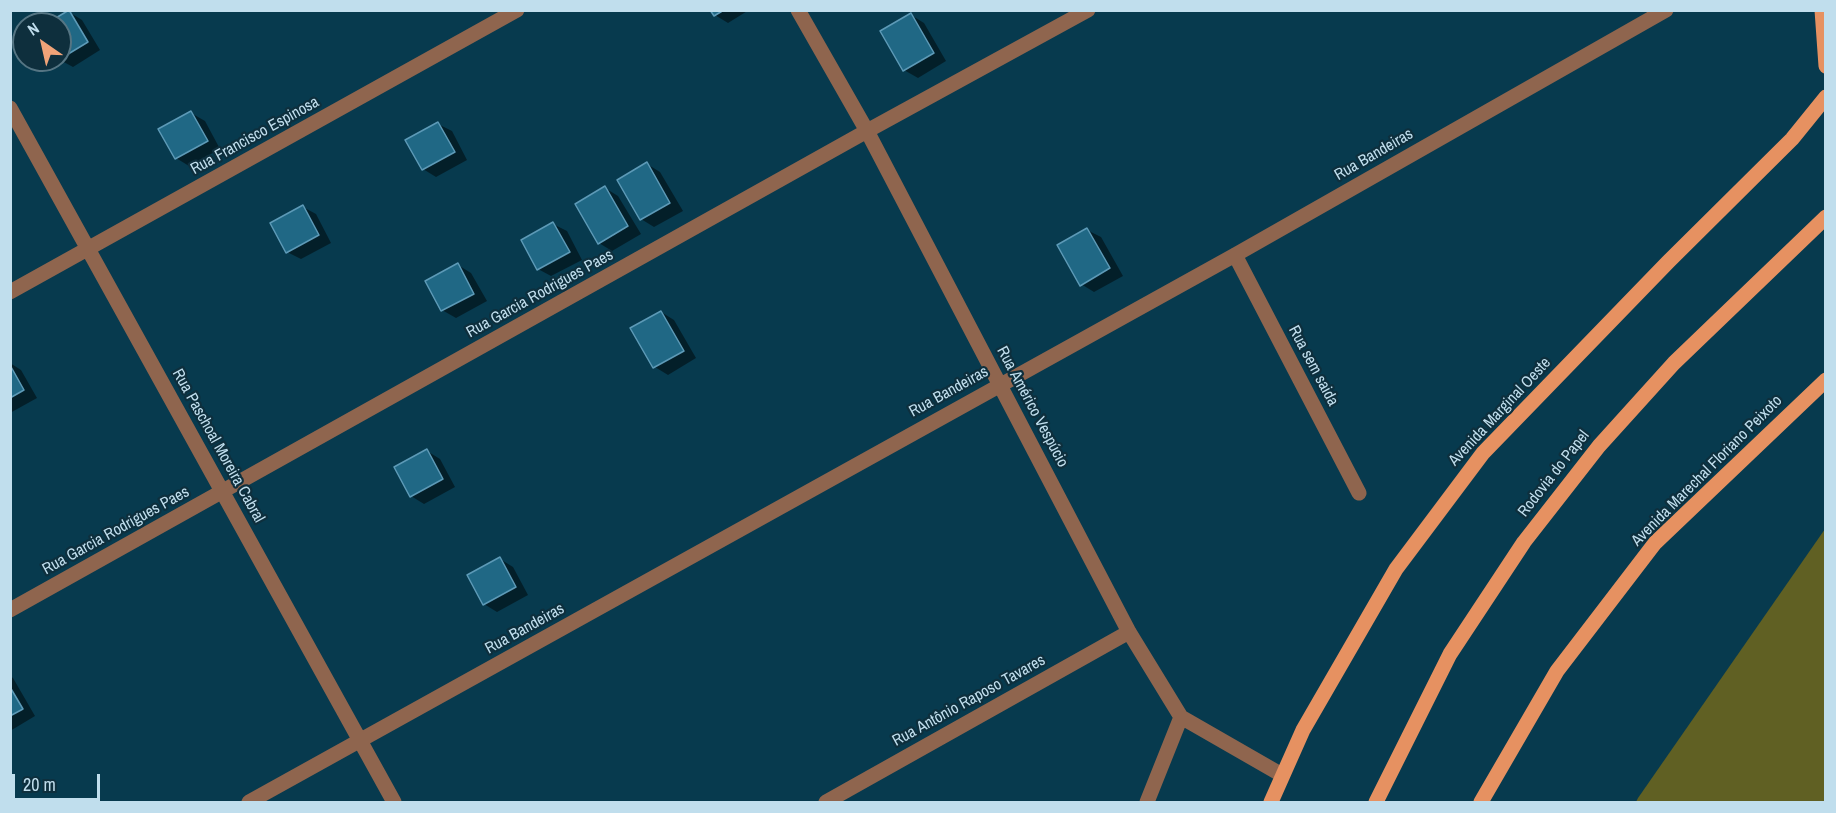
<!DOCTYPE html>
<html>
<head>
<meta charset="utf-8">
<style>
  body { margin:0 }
  #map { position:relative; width:1836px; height:813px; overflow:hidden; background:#073a4e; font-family:"Archivo Narrow",sans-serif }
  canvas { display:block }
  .frame { position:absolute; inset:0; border:12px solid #c0deed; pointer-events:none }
  .north { position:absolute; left:12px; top:12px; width:60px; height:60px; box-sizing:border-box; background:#0e2f3d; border:2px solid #557583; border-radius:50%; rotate:326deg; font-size:16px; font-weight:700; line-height:24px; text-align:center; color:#c0deed }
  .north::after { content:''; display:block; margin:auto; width:21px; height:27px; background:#f0a378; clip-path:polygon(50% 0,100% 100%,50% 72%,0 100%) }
  .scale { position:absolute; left:12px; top:774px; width:88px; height:27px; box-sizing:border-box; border:3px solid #c0deed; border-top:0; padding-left:8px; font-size:18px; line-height:21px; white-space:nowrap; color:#c0deed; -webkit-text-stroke:4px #0e2f3d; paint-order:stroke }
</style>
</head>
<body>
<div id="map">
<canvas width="1836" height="813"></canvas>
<div class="frame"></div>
<div class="north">N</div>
<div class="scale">20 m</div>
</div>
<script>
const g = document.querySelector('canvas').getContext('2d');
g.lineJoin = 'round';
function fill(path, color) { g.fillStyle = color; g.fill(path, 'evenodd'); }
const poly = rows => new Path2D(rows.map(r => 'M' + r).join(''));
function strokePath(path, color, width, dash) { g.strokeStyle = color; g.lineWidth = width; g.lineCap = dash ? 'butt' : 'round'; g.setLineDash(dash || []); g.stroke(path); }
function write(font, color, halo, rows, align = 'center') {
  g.font = font + ' "Archivo Narrow",sans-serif'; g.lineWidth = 4.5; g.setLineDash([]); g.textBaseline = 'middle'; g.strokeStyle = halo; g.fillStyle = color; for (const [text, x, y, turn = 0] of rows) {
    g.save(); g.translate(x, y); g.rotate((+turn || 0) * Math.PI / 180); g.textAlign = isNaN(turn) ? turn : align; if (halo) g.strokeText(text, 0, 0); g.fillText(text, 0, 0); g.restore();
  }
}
const forest = poly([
  [1825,529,1825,802,1636,802,1638,798]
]);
const shadow = poly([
  [712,10,749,10,728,23,715,15],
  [69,12,82,20,100,50,73,67,60,60,60,24,49,24],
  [911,15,924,23,946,61,918,78,904,70],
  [191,113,205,121,220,149,189,166,176,158],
  [438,124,452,131,467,160,436,177,423,169],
  [647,164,660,172,683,211,654,227,641,219],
  [605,188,618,196,641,234,612,251,599,243],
  [303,207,316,214,331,243,301,259,287,252],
  [553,224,567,231,582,260,551,276,538,269],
  [1087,230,1101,237,1123,276,1094,292,1081,284],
  [458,265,471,273,487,301,456,318,442,310],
  [661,312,674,320,696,358,668,375,655,367],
  [10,363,21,370,37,398,10,413],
  [427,451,440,459,455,487,424,504,411,496],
  [500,559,513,567,528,595,497,612,484,604],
  [10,676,13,678,35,716,10,731]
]);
const building = poly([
  [69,10,88,42,60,59,60,24,46,24,69,10],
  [710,10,724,10,714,16,710,10],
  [911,13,934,53,903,71,880,31,911,13],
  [191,111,208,141,175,159,158,129,191,111],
  [438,122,455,152,422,170,405,140,438,122],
  [647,162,670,203,640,220,617,180,647,162],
  [605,186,628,226,598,244,575,204,605,186],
  [303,205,319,235,286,253,270,223,303,205],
  [553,222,570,252,537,270,521,240,553,222],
  [1087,228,1110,268,1080,286,1057,245,1087,228],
  [458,263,474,294,441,311,425,281,458,263],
  [661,311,684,351,653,368,630,328,661,311],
  [10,365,24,390,10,398,10,365],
  [427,449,443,479,410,497,394,467,427,449],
  [500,557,516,587,483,605,467,575,500,557],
  [10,687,23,709,10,716,10,687]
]);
const minor = poly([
  [798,10,867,131,1129,632,1181,717,1282,775],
  [10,108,394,802],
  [1235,255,1359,493],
  [10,292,517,10],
  [10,610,867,131,1088,10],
  [249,802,1235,255,1666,10],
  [826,802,1129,632],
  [1147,802,1181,717]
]);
const major = poly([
  [1822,10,1826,66],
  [1271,802,1303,730,1396,569,1483,453,1668,262,1792,139,1826,97],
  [1376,802,1450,654,1524,542,1599,446,1674,363,1826,217],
  [1481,802,1557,671,1655,543,1826,380]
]);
const streetNames = [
  ["Rua Francisco Espinosa",255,136,-29],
  ["Rua Bandeiras",1374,155,-30],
  ["Rua Garcia Rodrigues Paes",540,294,-29],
  ["Rua sem saida",1313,366,62],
  ["Rua Bandeiras",949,392,-29],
  ["Rua Américo Vespúcio",1032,407,62],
  ["Avenida Marginal Oeste",1500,412,-47],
  ["Rua Paschoal Moreira Cabral",218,446,61],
  ["Avenida Marechal Floriano Peixoto",1707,471,-45],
  ["Rodovia do Papel",1554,474,-52],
  ["Rua Garcia Rodrigues Paes",116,531,-29],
  ["Rua Bandeiras",525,629,-29],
  ["Rua Antônio Raposo Tavares",969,701,-29]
];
fill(forest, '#606023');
fill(shadow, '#0007');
fill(building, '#206885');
strokePath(building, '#5d9ab7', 1.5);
strokePath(minor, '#8f654e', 15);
strokePath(major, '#e69161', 15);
write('16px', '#c0deed', '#0e2f3d', streetNames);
</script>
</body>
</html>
